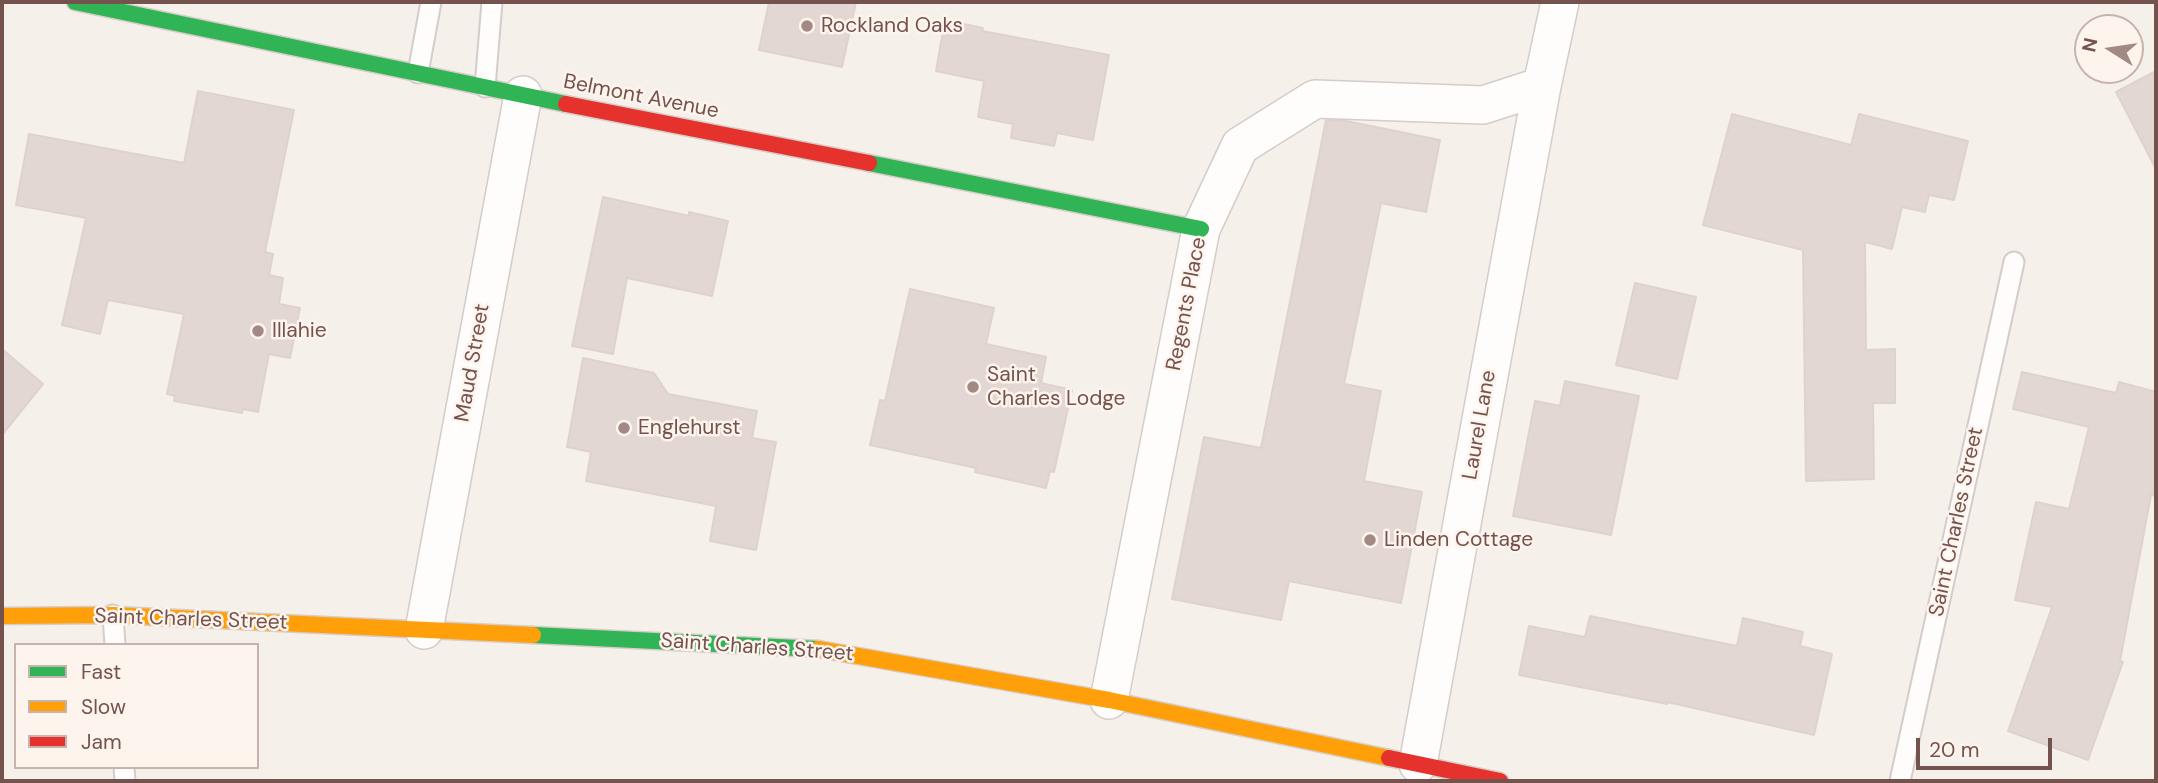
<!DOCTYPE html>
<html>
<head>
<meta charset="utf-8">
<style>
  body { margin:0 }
  #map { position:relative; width:2158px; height:783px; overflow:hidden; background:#f6f0eb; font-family:"DM Sans",sans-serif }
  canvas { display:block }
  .frame { position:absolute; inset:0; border:4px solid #74524d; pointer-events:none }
  .legend { position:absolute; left:14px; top:643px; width:245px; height:126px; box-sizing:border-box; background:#fef4ee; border:2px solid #c7b3ae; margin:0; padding:9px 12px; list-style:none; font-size:21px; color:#74524d }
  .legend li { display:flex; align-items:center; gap:14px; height:35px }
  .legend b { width:35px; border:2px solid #c7b3ae }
  .north { position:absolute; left:2074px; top:14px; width:70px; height:70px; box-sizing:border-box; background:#fef4ee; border:2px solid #c7b3ae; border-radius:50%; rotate:282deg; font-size:19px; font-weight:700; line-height:28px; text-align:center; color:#74524d }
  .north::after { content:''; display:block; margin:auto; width:24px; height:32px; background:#a28984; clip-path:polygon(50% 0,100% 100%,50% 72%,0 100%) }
  .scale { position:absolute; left:1916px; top:738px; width:136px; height:32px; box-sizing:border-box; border:4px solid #74524d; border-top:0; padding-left:9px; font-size:21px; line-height:24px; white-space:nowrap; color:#74524d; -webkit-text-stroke:5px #fef4ee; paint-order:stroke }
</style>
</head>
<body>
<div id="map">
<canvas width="2158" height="783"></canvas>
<div class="frame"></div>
<ul class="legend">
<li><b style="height:9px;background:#30b455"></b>Fast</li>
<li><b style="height:9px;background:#ff9f0a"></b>Slow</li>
<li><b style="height:9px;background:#e5322d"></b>Jam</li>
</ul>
<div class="north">N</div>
<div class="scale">20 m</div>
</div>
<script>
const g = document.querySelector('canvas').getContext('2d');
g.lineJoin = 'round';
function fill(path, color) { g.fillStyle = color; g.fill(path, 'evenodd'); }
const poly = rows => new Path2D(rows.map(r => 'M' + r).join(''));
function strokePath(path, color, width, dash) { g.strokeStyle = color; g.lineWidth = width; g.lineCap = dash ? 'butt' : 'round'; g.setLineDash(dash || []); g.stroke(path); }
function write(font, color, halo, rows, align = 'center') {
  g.font = font + ' "DM Sans",sans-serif'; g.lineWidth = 5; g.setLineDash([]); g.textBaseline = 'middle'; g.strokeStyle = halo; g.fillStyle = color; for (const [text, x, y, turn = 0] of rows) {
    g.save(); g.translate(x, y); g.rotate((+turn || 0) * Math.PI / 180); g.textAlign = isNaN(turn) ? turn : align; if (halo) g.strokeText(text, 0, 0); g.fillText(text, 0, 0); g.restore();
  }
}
const building = poly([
  [769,2,856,2,842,67,759,50,769,2],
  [945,20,983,28,982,31,1109,55,1093,140,1057,133,1054,146,1011,138,1013,124,978,117,984,81,936,71,945,20],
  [2156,71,2156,169,2116,92,2156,71],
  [198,91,294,110,265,252,273,254,269,275,283,278,279,304,300,308,290,358,269,354,258,412,243,409,242,413,174,401,175,396,167,394,184,314,108,300,100,334,62,325,86,218,16,205,29,134,184,163,198,91],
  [1732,114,1851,145,1859,114,1968,141,1954,200,1929,195,1925,212,1902,207,1892,249,1865,242,1866,350,1895,349,1895,403,1873,403,1874,479,1806,481,1803,250,1703,225,1732,114],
  [1326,120,1346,121,1440,140,1426,212,1381,203,1344,384,1381,391,1364,481,1422,492,1401,603,1289,581,1281,620,1172,599,1204,437,1261,448,1326,120],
  [603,197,689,216,689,212,728,221,712,296,627,278,613,354,572,346,603,197],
  [1635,283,1696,297,1677,379,1616,365,1635,283],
  [910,289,994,308,986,344,1046,357,1041,383,1072,390,1054,472,1050,471,1046,488,975,472,976,468,870,445,880,400,885,401,910,289],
  [2,349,43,384,2,435,2,349],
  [583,358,654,373,668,394,757,411,752,438,776,442,756,550,710,541,716,506,586,481,591,452,567,447,583,358],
  [2022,372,2116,393,2119,382,2156,392,2156,496,2151,495,2120,661,2123,662,2088,760,2008,731,2052,607,2015,600,2036,502,2069,509,2089,427,2013,409,2022,372],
  [1565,381,1639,396,1611,535,1513,516,1535,401,1560,406,1565,381],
  [1590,616,1737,646,1743,618,1803,632,1800,646,1832,654,1814,735,1667,702,1667,704,1519,675,1529,626,1585,637,1590,616]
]);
const lane = poly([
  [418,73,431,2],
  [485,87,492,2],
  [113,615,115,645],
  [124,767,125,781],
  [1900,781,2014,262]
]);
const street = poly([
  [424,630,523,95],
  [1109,700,1201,229,1240,146,1315,99,1483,105,1542,86,1560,2],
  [1418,764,1542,86]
]);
const fast = poly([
  [75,2,566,104],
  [869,163,1201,229],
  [533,635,818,649]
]);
const slow = poly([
  [2,616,113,615,533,635],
  [818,649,1109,700,1389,758]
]);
const jam = poly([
  [566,104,869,163],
  [1389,758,1500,781]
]);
const markers = [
  [807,26,7,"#a28984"],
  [258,331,7,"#a28984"],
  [973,387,7,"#a28984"],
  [624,428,7,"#a28984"],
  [1370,540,7,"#a28984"]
];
const poiNames = [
  ["Rockland Oaks",821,26],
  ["Illahie",272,331],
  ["Saint",987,375],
  ["Charles Lodge",987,399],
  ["Englehurst",638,428],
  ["Linden Cottage",1384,540]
];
const streetNames = [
  ["Belmont Avenue",641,97,11],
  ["Regents Place",1187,304,-79],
  ["Maud Street",473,363,-80],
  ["Laurel Lane",1480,425,-80],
  ["Saint Charles Street",1957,522,-78],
  ["Saint Charles Street",191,620,2],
  ["Saint Charles Street",757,648,4]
];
fill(building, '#e3d7d3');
strokePath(building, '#dfd2ce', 2);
strokePath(lane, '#d5ccc9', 23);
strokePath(street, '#d5ccc9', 40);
strokePath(fast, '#d7cdc9', 19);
strokePath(slow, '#d7cdc9', 19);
strokePath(jam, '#d7cdc9', 19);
strokePath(lane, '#fefdfc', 19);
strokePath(street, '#fefdfc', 37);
strokePath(fast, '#30b455', 16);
strokePath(slow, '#ff9f0a', 16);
strokePath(jam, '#e5322d', 16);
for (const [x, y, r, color] of markers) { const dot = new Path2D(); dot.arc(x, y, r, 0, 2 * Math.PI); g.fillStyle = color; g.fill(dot); strokePath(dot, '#fef4ee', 2.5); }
write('21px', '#74524d', '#fef4ee', poiNames, 'left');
write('21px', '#74524d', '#fef4ee', streetNames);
</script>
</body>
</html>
